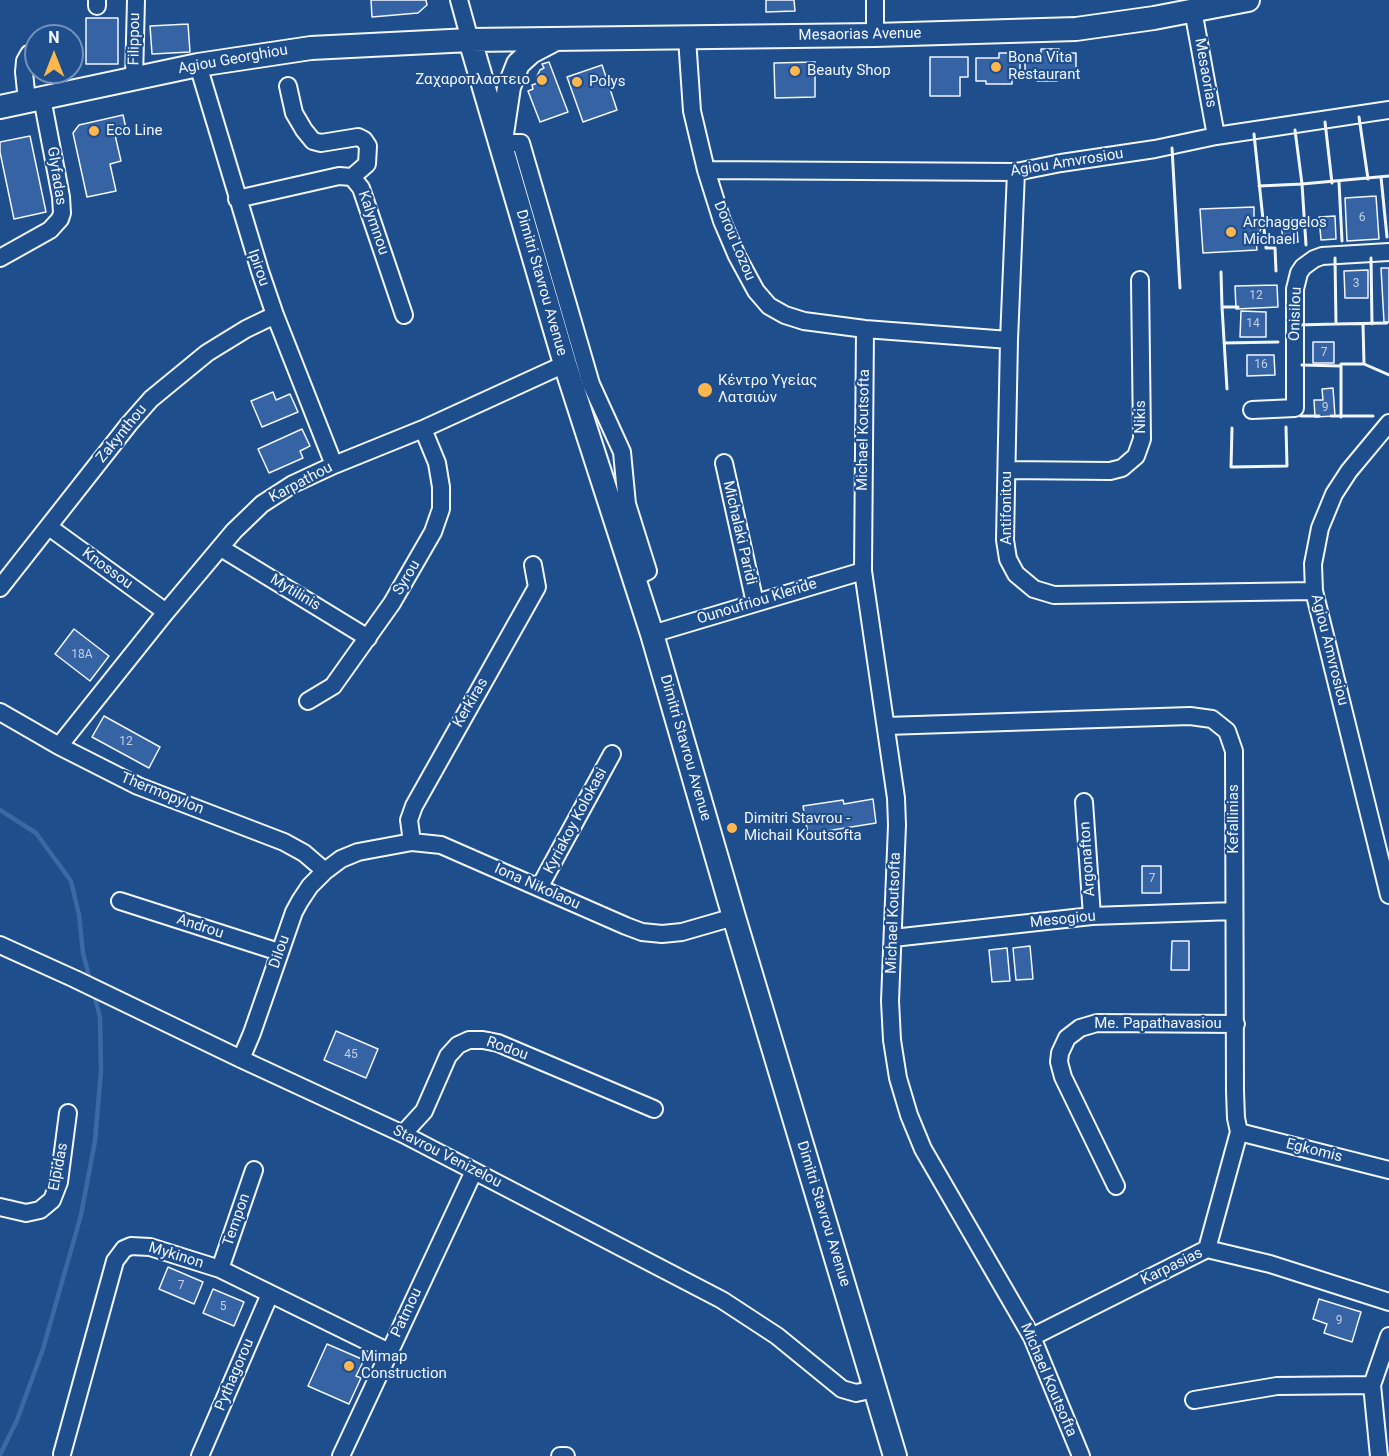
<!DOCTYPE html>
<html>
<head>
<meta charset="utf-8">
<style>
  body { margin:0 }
  #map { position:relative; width:1389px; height:1456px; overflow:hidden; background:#1f4e8c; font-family:Roboto,sans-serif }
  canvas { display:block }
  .north { position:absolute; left:24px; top:24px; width:60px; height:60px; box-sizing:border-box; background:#1f4e8c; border:2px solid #7391ba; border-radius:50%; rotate:0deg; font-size:16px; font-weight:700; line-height:24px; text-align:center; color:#f2f6ff }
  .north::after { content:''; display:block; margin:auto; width:21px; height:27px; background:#ffb74d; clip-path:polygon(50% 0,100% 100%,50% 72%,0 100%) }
</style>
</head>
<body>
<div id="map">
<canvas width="1389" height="1456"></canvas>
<div class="north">N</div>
</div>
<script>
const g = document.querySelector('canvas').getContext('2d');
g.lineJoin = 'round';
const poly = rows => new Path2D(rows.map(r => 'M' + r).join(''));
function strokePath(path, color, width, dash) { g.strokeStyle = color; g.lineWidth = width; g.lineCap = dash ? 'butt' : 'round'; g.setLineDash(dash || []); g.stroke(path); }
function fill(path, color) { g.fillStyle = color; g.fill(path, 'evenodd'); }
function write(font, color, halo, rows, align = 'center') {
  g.font = font + ' Roboto,sans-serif'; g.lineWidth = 4.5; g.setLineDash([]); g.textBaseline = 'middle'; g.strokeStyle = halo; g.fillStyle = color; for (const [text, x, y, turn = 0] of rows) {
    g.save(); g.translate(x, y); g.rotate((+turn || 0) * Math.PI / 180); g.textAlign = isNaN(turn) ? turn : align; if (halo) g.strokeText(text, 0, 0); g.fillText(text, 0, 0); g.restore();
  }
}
const stream = poly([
  [0,810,36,833,71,881,79,915,83,953,90,980],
  [0,1455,17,1420,43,1349,81,1215,95,1141,101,1071,100,1017,94,994]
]);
const building = poly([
  [371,0,426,0,427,5,418,13,372,17,371,0],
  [766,0,794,0,795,11,766,12,766,0],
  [86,18,118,18,118,64,86,64,86,18],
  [188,24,190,52,152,54,150,26,188,24],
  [1041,49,1059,49,1059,53,1076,53,1076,73,1066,73,1066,77,1057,77,1057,81,1037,81,1037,76,1025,76,1025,61,1032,61,1032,57,1041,57,1041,49],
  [999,53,1017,53,1017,59,1020,59,1020,79,1012,79,1012,84,986,84,986,81,976,81,976,58,999,58,999,53],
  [930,57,968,57,968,77,960,77,960,96,930,96,930,57],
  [549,62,568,112,540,122,528,91,533,89,532,85,538,83,537,76,540,70,544,68,542,64,549,62],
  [815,62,815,97,775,98,774,63,815,62],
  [602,65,617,110,583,122,567,77,602,65],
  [123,115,127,133,115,135,121,161,110,164,116,191,87,197,73,133,79,125,123,115],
  [30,136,46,212,14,219,0,152,0,142,30,136],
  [1376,196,1379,239,1347,241,1345,198,1376,196],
  [1254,207,1254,220,1259,223,1261,229,1256,238,1257,250,1203,253,1200,209,1254,207],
  [1335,216,1336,239,1321,240,1319,217,1335,216],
  [1296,218,1298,242,1283,244,1281,219,1296,218],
  [1381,268,1389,268,1389,322,1384,322,1381,268],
  [1368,270,1368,298,1345,298,1344,271,1368,270],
  [1277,285,1278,307,1236,309,1235,286,1277,285],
  [1241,311,1266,312,1266,337,1240,337,1241,311],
  [1313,342,1334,342,1334,363,1313,363,1313,342],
  [1247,355,1274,355,1275,375,1247,376,1247,355],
  [1333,388,1335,416,1315,417,1314,400,1323,400,1322,389,1333,388],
  [273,392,276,400,290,394,298,412,262,427,251,401,273,392],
  [302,429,310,446,300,451,303,458,269,473,258,449,302,429],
  [74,629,109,656,90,681,55,654,74,629],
  [104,716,160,747,149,768,92,737,104,716],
  [873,799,876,823,808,834,803,806,843,800,844,804,873,799],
  [1142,866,1161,866,1161,893,1142,893,1142,866],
  [1172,941,1189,941,1189,970,1171,970,1172,941],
  [1030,946,1033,979,1016,980,1013,948,1030,946],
  [1007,948,1010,981,992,982,989,950,1007,948],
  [336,1031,378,1049,366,1078,324,1060,336,1031],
  [168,1267,203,1282,194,1304,159,1289,168,1267],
  [213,1289,244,1302,234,1326,203,1313,213,1289],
  [1319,1299,1361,1312,1352,1342,1324,1333,1327,1324,1313,1319,1319,1299],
  [327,1344,364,1360,356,1376,361,1378,349,1404,308,1386,327,1344]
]);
const minor = poly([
  [459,0,470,40],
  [875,0,875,35],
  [97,6,97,0],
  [1193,10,1216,136],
  [687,38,692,111,706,170,722,221,737,256,756,291,769,306,785,315,804,321,865,329,1009,340],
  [198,65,260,271,275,315,334,465],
  [134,78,136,0],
  [288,86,294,113,304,130,313,141,321,143,358,137,364,140,368,146,367,164,352,177],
  [27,101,24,72,25,61,29,54,36,53],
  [500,143,521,143,591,384,622,452,627,504,648,571,634,578],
  [706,170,1016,172,1061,163,1155,149,1216,136,1389,110],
  [1016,172,1009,340,1005,540,1008,559,1016,574,1034,589,1054,595,1314,591],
  [237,199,339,176,352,177,361,188,404,315],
  [0,258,50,230,60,219,62,213,61,197,42,98],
  [865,329,863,571,896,798,897,825,890,1001,892,1040,898,1078,909,1115,923,1149,1032,1337,1081,1456],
  [1252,410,1295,408,1295,289,1299,273,1303,267,1314,259,1322,256,1389,252],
  [1389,423,1349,471,1334,494,1320,528,1313,564,1314,591,1389,895],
  [724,463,755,603],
  [1007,470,1110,471,1122,468,1136,456,1142,439,1140,280],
  [49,527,166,612],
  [221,548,368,638],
  [0,588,129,424,151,399,207,353,246,329,275,315],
  [652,634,863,571],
  [308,701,333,686,392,603,433,532,441,509,441,487,437,463,423,429],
  [0,712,59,746,138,786,284,842,304,853,325,871],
  [886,726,1190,716,1212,719,1227,731,1234,751,1235,1091,1236,1118,1239,1132,1207,1249],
  [59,746,166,612,234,531,262,504,293,484,334,465,423,429,565,364],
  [1084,802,1092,916],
  [412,842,409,820,414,806,537,587,533,565],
  [539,888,612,754],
  [120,901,279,952],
  [893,938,1092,916,1234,911],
  [0,945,75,979,241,1059,403,1134,722,1300,777,1336,842,1389,856,1393,875,1389],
  [241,1059,252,1033,294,912,300,901,310,886,325,871,341,859,358,852,412,842,441,845,626,926,642,932,662,934,682,932,734,917],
  [1239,1132,1389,1170],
  [403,1134,424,1111,448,1056,458,1045,469,1040,483,1040,498,1043,654,1109],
  [1116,1186,1063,1077,1059,1062,1060,1053,1067,1038,1080,1028,1097,1023,1236,1024],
  [0,1207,26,1213,40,1210,52,1200,59,1182,68,1113],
  [220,1269,254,1170],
  [1032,1337,1207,1249,1270,1264,1389,1302],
  [1194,1400,1277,1386,1372,1385],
  [62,1454,115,1261,124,1249,131,1246,150,1247,220,1269,389,1352],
  [200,1456,270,1294],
  [341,1456,474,1171],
  [560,1456,566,1456],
  [1379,1456,1372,1385,1389,1336]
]);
const major = poly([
  [470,40,565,364,652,634,734,917,895,1456],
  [0,107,198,65,311,48,470,40,875,35,1076,29,1154,18,1248,0],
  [502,134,509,87,518,64,531,52,552,41]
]);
const wall = poly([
  [1359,117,1368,179],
  [1325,122,1332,183],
  [1254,134,1266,248,1275,248,1276,271],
  [1172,148,1180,288],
  [1381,177,1387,237],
  [1339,182,1342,241],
  [1259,186,1302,184,1295,130],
  [1306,245,1302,184,1389,176],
  [1371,258,1372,324],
  [1221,272,1222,307],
  [1336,324,1387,323],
  [1297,325,1336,324,1335,258],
  [1224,343,1278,342],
  [1364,364,1389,375],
  [1302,365,1341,366,1341,364,1364,364,1363,324],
  [1227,389,1222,307,1238,307],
  [1301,416,1319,416],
  [1331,416,1373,416],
  [1341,417,1341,366],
  [1232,428,1231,467,1287,466,1286,427]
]);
const markers = [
  [996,67,6,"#ffb74d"],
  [795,71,6,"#ffb74d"],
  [542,80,6,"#ffb74d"],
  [577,82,6,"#ffb74d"],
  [94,131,6,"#ffb74d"],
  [1231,232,6,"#ffb74d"],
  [705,390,8,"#ffb74d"],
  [732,828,6,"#ffb74d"],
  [349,1366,6,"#ffb74d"]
];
const numberNames = [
  ["6",1362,218],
  ["3",1356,284],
  ["12",1256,296],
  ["14",1253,324],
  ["7",1324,353],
  ["16",1261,365],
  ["9",1325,408],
  ["18A",82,655],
  ["12",126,742],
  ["7",1152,879],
  ["45",351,1055],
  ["7",181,1286],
  ["5",223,1307],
  ["9",1339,1321]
];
const streetNames = [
  ["Mesaorias Avenue",860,35,-1],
  ["Filippou",135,39,-89],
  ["Agiou Georghiou",233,60,-10],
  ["Mesaorias",1205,73,80],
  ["Agiou Amvrosiou",1067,163,-9],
  ["Glyfadas",56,176,81],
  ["Kalymnou",373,223,71],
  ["Dorou Lozou",734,241,67],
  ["Ipirou",258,268,71],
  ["Dimitri Stavrou Avenue",541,283,74],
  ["Onisilou",1296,314,-88],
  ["Nikis",1141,417,-90],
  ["Michael Koutsofta",864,430,-89],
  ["Zakynthou",122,434,-51],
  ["Karpathou",301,483,-28],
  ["Antifonitou",1007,508,-90],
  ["Michalaki Paridi",739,533,77],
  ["Knossou",107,569,36],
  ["Syrou",407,578,-59],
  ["Mytilinis",295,593,31],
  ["Ounoufriou Kleride",757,602,-17],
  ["Agiou Amvrosiou",1329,650,76],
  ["Kerkiras",471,703,-60],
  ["Dimitri Stavrou Avenue",685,748,74],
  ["Thermopylon",162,794,22],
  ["Kefallinias",1234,819,-90],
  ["Kyriakoy Kolokasi",576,821,-62],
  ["Argonafton",1088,859,-94],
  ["Iona Nikolaou",537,887,24],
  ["Michael Koutsofta",894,913,-88],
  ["Mesogiou",1063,920,-6],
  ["Androu",200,927,18],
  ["Dilou",280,952,-71],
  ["Me. Papathavasiou",1158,1024],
  ["Rodou",507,1049,20],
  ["Egkomis",1314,1151,14],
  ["Stavrou Venizelou",447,1157,27],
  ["Elpidas",59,1167,-79],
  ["Dimitri Stavrou Avenue",823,1214,73],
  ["Tempon",237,1220,-71],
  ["Mykinon",176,1256,17],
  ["Karpasias",1172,1267,-26],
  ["Patmou",407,1313,-65],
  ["Pythagorou",235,1375,-67],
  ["Michael Koutsofta",1048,1380,67]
];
const poiNames = [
  ["Bona Vita",1008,58],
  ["Restaurant",1008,75],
  ["Beauty Shop",807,71],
  ["Ζαχαροπλαστειο",530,80,"right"],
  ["Polys",589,82],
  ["Eco Line",106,131],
  ["Archaggelos",1243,223],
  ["Michael",1243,240],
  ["Κέντρο Υγείας",718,381],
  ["Λατσιών",718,398],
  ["Dimitri Stavrou -",744,819],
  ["Michail Koutsofta",744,836],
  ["Mimap",361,1357],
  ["Construction",361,1374]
];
strokePath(stream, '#3b69a3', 4.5);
fill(building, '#3563a3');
strokePath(building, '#f2f6ff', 1.5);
strokePath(minor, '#f2f6ff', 20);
strokePath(major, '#f2f6ff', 26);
strokePath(minor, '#1f4e8c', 16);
strokePath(major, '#1f4e8c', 22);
strokePath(wall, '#f2f6ff', 3);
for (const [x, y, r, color] of markers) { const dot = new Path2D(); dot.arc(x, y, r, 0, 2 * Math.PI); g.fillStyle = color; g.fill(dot); strokePath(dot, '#1f4e8c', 2); }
write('12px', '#c3d1e8', null, numberNames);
write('15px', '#f2f6ff', '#1f4e8c', streetNames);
write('15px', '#f2f6ff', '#1f4e8c', poiNames, 'left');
</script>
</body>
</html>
